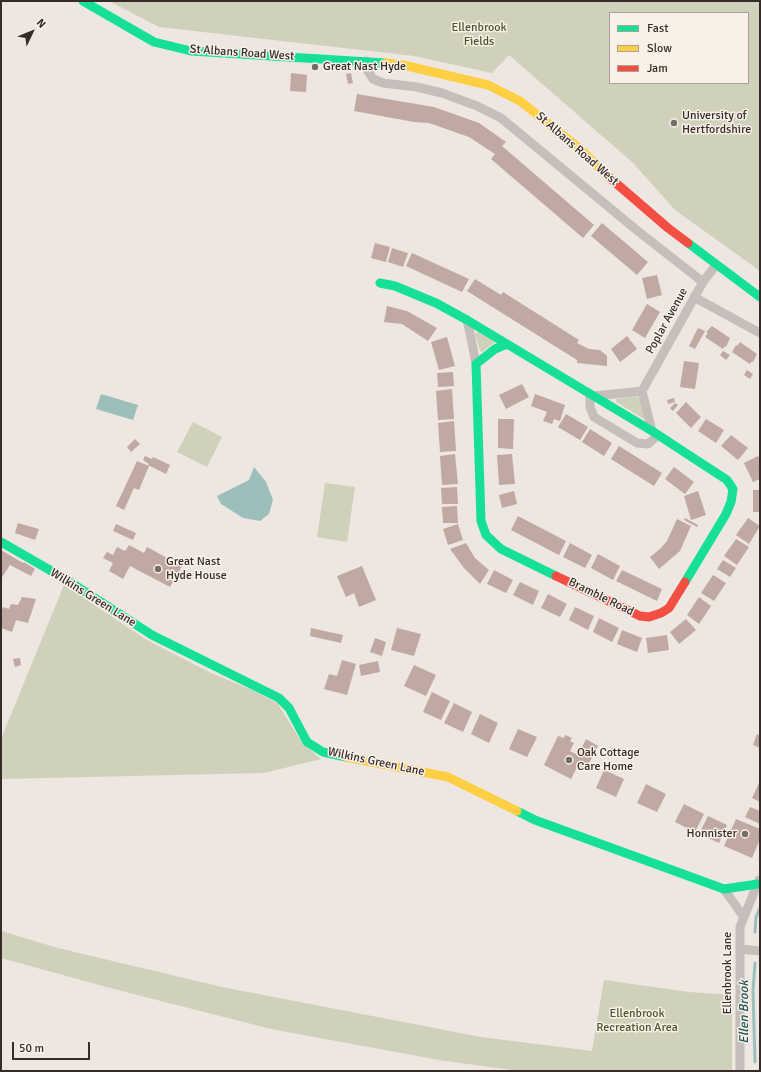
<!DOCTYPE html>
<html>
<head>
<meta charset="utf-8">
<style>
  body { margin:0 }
  #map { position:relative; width:761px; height:1072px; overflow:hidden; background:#ede6e1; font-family:Signika,sans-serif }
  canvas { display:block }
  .frame { position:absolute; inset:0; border:2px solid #362b28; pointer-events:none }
  .legend { position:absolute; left:609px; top:12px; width:140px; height:72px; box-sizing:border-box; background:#f9f0e8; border:1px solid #aba19b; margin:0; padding:5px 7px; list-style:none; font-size:12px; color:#362b28 }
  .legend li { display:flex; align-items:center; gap:8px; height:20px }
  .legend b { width:20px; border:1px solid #aba19b }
  .north { position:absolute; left:12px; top:12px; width:40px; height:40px; -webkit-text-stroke:3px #f9f0e8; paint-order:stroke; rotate:47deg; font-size:11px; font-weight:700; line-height:16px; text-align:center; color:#362b28 }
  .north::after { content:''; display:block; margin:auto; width:14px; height:18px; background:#362b28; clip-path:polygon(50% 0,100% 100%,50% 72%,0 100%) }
  .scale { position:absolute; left:12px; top:1042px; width:78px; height:18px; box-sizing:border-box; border:2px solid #362b28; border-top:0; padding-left:5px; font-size:12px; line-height:14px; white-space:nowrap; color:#362b28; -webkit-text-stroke:3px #f9f0e8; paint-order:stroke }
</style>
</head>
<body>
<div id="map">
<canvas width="761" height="1072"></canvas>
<div class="frame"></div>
<ul class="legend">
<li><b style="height:5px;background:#16e098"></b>Fast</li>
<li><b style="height:5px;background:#ffcf43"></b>Slow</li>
<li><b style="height:5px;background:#f24e42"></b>Jam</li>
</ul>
<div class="north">N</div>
<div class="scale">50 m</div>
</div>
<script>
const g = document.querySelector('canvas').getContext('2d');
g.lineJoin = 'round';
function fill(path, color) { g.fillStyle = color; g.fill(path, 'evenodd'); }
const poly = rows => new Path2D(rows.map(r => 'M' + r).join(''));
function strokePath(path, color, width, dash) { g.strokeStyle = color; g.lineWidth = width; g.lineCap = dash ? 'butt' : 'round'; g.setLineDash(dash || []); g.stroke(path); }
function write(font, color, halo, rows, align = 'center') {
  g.font = font + ' Signika,sans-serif'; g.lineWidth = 3; g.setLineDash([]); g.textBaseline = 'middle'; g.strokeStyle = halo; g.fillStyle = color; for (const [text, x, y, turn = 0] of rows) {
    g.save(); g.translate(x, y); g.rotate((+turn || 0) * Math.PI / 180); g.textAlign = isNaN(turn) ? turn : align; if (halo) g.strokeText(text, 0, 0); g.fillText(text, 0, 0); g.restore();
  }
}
const green = poly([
  [109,1,760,1,760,271,675,210,633,163,509,55,492,73,414,56,159,27],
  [610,13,748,13,748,83,610,83],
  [478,332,495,342,482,352,480,351,475,334],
  [636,396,639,398,646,417,644,419,616,402,616,399],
  [193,422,222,437,207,467,177,452],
  [325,483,355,487,347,542,317,537],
  [64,585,147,640,211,673,252,690,277,703,303,744,321,759,264,773,1,779,1,739],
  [1,931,58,948,222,987,481,1037,592,1051,604,980,689,992,732,995,732,1071,519,1071,439,1060,271,1029,110,988,1,958]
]);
const water = poly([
  [101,394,138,405,133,420,96,409],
  [254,467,266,482,273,500,269,514,260,521,243,518,221,504,217,496,249,480]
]);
const stream = poly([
  [755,932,756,917,760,908],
  [755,963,753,991,755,1062]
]);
const building = poly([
  [291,73,307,75,306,92,290,91],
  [351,73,353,83,348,84,346,74],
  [357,94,434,107,479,123,506,142,502,146,594,225,583,238,491,159,495,154,469,137,429,123,414,122,354,111],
  [602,223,648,262,637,275,591,236],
  [375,243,390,247,386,262,371,258],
  [392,248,408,253,403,267,388,262],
  [412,253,469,279,462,292,406,266],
  [657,275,662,295,647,299,642,278],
  [475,279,501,295,503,292,579,340,577,343,589,349,600,350,607,356,607,366,577,363,577,360,467,291],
  [647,304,660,312,645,338,632,330],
  [387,306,407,311,437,328,428,341,402,324,384,322],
  [712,326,730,338,726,347,725,346,723,349,705,337,708,333,706,332],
  [698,328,705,331,695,349,689,346],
  [627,336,637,349,620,362,611,349],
  [447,337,455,366,439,370,431,342],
  [740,342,757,354,753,362,752,361,750,364,732,352,736,345,737,346],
  [723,351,730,355,726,360,720,355],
  [684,361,699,363,695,389,680,387],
  [747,370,753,374,750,379,744,375],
  [453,372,454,386,438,387,437,373],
  [522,384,529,397,506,409,499,395],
  [452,389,454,419,438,420,436,391],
  [535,394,565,405,560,421,554,419,552,424,543,421,547,412,531,406],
  [674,398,675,402,668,404,667,400],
  [686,402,701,417,691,428,676,413],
  [675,403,678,405,673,411,670,408],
  [566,414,588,427,580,440,558,427],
  [498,419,514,419,513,449,498,448],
  [706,419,724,430,716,443,698,431],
  [454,421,456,451,440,452,438,423],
  [590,429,612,443,604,456,582,442],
  [731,435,748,448,738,460,721,446],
  [135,439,140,444,131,452,127,447],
  [619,446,662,473,654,486,611,459],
  [455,454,458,484,442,485,440,456],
  [512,454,515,484,499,485,497,455],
  [145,456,152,459,153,457,170,465,166,474,148,465,149,464,143,460],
  [758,456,760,460,760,479,753,482,744,463],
  [137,461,149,466,139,490,134,488,124,510,116,506],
  [674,467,694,482,685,494,665,479],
  [457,487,458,504,442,504,441,488],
  [753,490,760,490,760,512,753,512],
  [514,491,517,504,502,508,499,495],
  [698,491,706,515,691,520,684,496],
  [457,506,458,523,443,523,442,507],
  [518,516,566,541,559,555,511,530],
  [685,518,698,525,697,527,684,520],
  [748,518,760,526,749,544,736,535],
  [677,519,691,526,680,551,659,569,650,557,660,549,667,541],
  [18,523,39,529,35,540,15,533],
  [116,524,136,533,133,540,113,531],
  [458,524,463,540,448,545,443,529],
  [736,539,749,547,737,565,724,556],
  [466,543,475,558,489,570,480,584,464,568,450,549],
  [570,543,592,555,585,568,563,557],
  [129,545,144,553,147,547,182,566,170,587,130,566,123,579,109,571,113,563,103,558,107,552,113,555,117,547,125,551],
  [1,550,23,563,24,562,35,569,31,576,10,565,1,579],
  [598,554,620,566,613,580,591,568],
  [723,560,736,568,730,577,717,569],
  [362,566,376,600,359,607,354,593,346,597,337,576],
  [494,570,513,580,506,593,487,584],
  [622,570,662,589,657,601,616,581],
  [713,575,726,583,714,601,701,593],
  [520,582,539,591,533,605,513,595],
  [548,594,567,604,560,617,541,608],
  [22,597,36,599,28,623,16,620,12,632,1,628,1,611,3,607,9,609,11,604,18,605],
  [699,597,711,606,699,624,687,615],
  [575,607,594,616,588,630,569,620],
  [599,618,619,628,612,642,593,632],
  [686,619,696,630,679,644,670,632],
  [311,628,343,635,341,643,310,636],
  [397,628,421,634,414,656,391,650],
  [622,630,642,638,637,652,617,644],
  [667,635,669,650,648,653,646,638],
  [375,638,386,642,382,656,370,652],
  [20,658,21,665,15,667,13,659],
  [342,660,356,664,347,695,324,689,329,674,337,676],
  [378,661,380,672,361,676,359,665],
  [414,665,436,675,426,696,404,686],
  [432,692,450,701,441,720,423,712],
  [454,703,472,712,463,732,444,723],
  [480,714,498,723,489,743,471,734],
  [518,729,537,737,527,757,509,749],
  [757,734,760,736,760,748,753,745],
  [565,735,572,738,570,741,574,743,570,751,578,755,586,739,598,746,586,769,578,765,571,779,544,765,558,736,564,738],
  [604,770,624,779,616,797,596,788],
  [759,783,760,784,760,802,752,798],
  [646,784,666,794,657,812,637,803],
  [684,804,704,814,695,832,675,822],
  [750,807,760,811,760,824,745,817],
  [708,816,727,825,719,843,699,834],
  [736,819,760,829,760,839,752,858,724,846]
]);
const street = poly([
  [366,61,368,71,373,79,383,83,417,87,442,93,477,106,501,118,639,232,703,282],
  [694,297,760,333],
  [467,320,471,338,476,364],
  [590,394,590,407,594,417,637,443,648,444,658,435],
  [595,396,642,391],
  [652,431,642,391,703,282,716,265],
  [724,889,743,916],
  [740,949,760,951],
  [740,1071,740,927,759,880]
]);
const fast = poly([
  [83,1,154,42,191,51,385,63],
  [688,243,760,297],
  [380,283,395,286,436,303,467,320,652,431,727,480,733,489,731,502,726,514,685,582],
  [507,344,495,349,476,364,481,521,486,535,501,549,556,576],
  [1,542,67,580,152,635,279,698,289,708,307,742,323,752,346,757],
  [517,811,535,820,724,889,758,884]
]);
const slow = poly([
  [385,63,403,65,488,85,520,101,579,148,610,178],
  [346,757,448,777,517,811]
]);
const jam = poly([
  [610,178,668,228,688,243],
  [556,576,640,616,649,617,661,613,669,608,685,582]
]);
const markers = [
  [315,67,4,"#766c69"],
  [674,123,4,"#766c69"],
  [158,569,4,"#766c69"],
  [569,760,4,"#766c69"],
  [745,834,4,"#766c69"]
];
const parkNames = [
  ["Ellenbrook",479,28],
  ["Fields",479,42],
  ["Ellenbrook",637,1014],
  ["Recreation Area",637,1028]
];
const streetNames = [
  ["St Albans Road West",242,53,4],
  ["St Albans Road West",577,149,41],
  ["Poplar Avenue",667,321,-61],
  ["Bramble Road",601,597,26],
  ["Wilkins Green Lane",93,598,32],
  ["Wilkins Green Lane",376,762,12],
  ["Ellenbrook Lane",728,973,-90]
];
const poiNames = [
  ["Great Nast Hyde",323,67],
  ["University of",682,116],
  ["Hertfordshire",682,130],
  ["Great Nast",166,562],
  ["Hyde House",166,576],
  ["Oak Cottage",577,753],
  ["Care Home",577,767],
  ["Honnister",737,834,"right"]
];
const waterNames = [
  ["Ellen Brook",745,1012,-90]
];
fill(green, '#d0d1bb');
fill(water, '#9dbfbb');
strokePath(stream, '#9dbfbb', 3);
fill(building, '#c0a8a3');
strokePath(street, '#c6beba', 9);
strokePath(fast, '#16e098', 9);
strokePath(slow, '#ffcf43', 9);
strokePath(jam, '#f24e42', 9);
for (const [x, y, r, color] of markers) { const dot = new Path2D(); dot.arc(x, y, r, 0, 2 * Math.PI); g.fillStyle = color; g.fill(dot); strokePath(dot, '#f9f0e8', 1.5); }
write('12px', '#4a542c', '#f9f0e8', parkNames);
write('12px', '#362b28', '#f9f0e8', streetNames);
write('12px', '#362b28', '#f9f0e8', poiNames, 'left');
write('italic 13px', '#1e5755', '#f9f0e8', waterNames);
</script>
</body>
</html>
